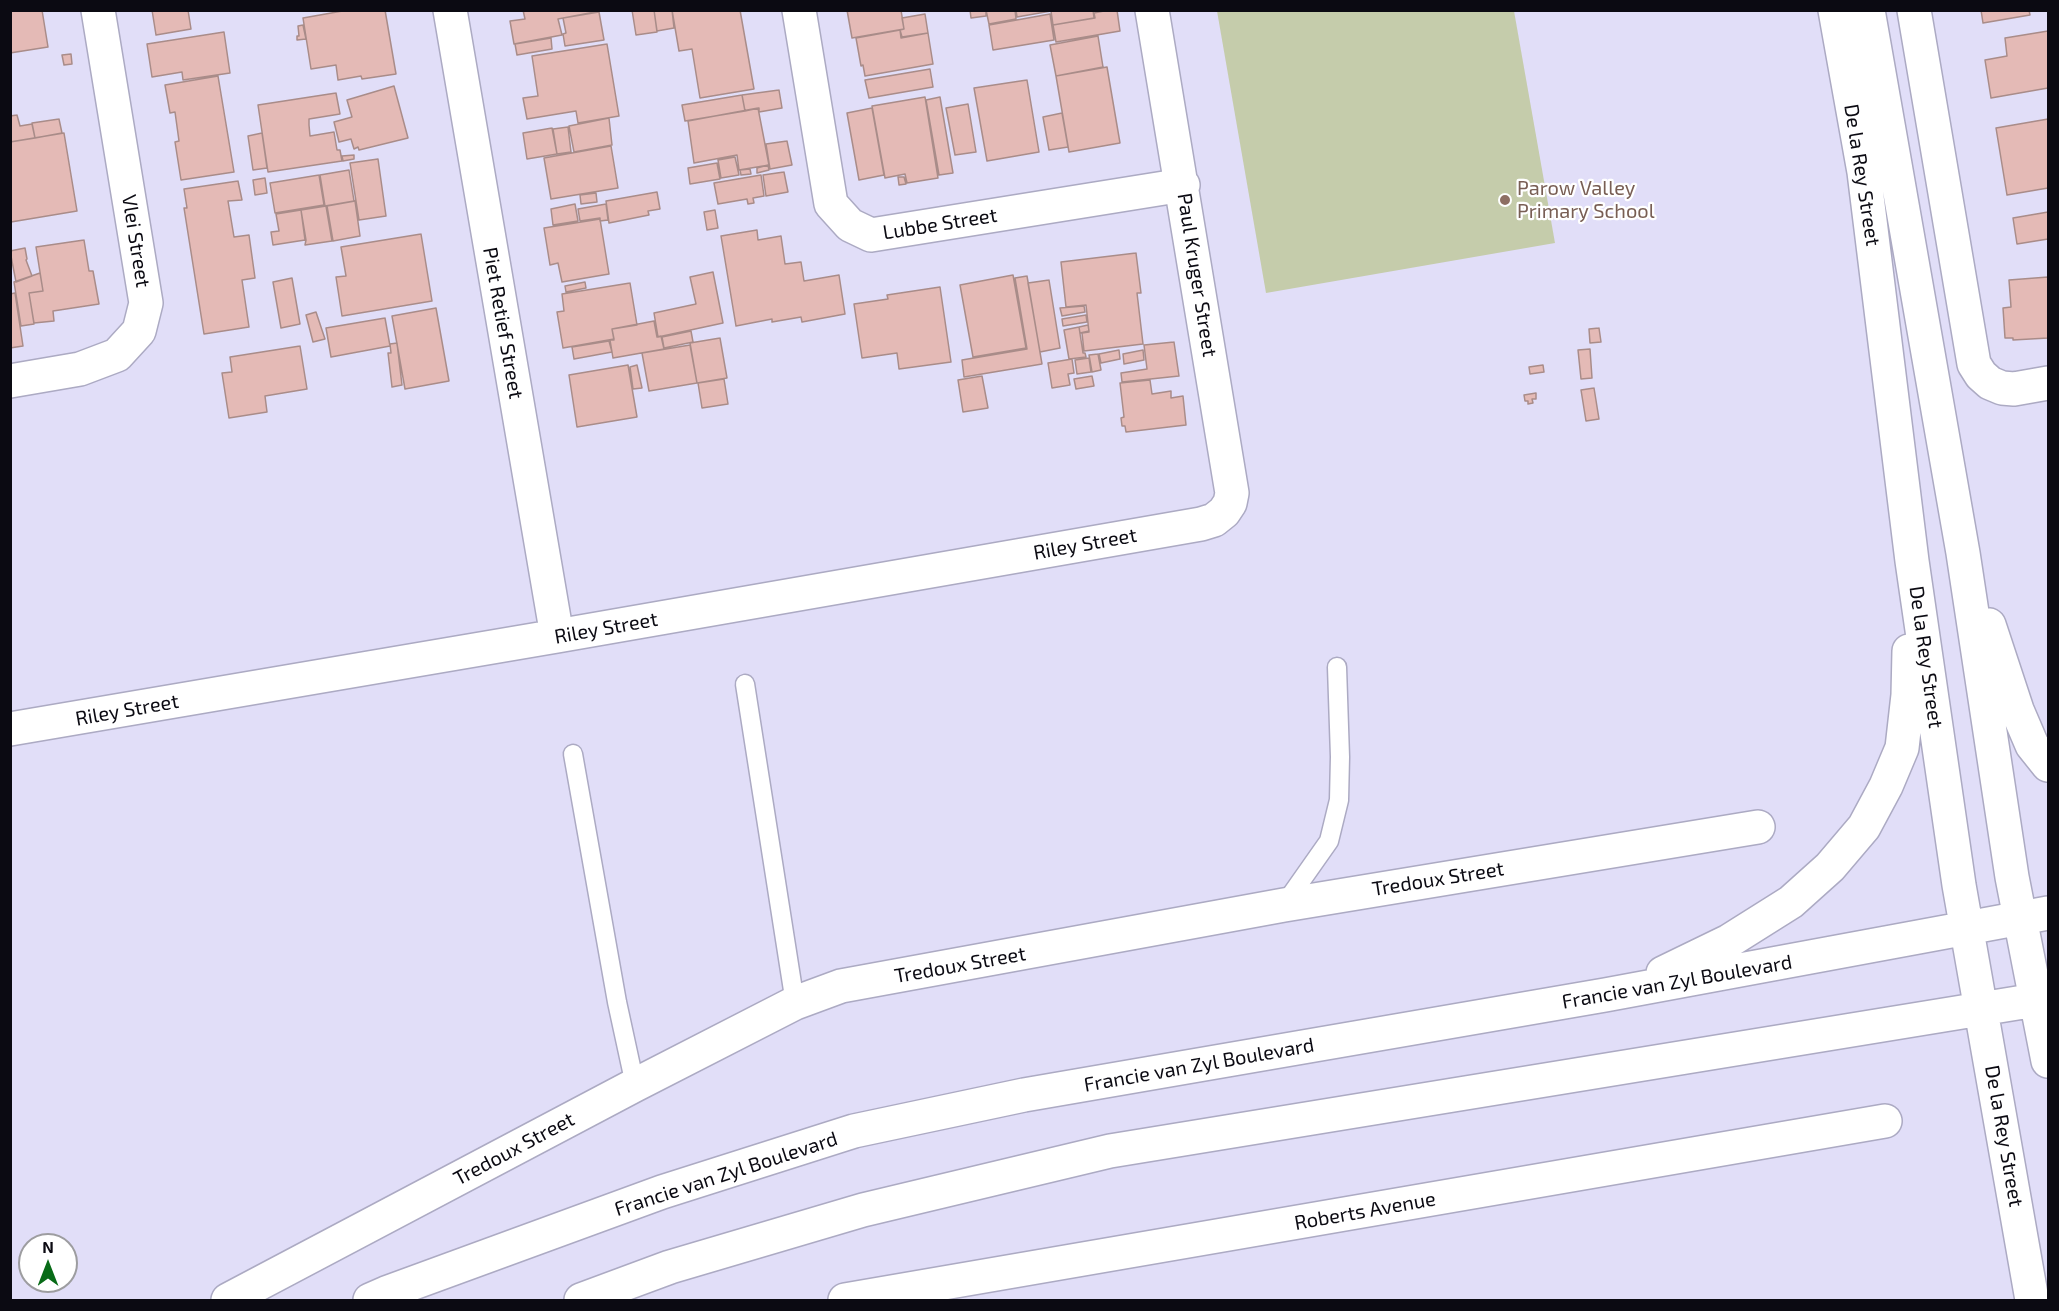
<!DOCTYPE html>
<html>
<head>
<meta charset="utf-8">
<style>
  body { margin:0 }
  #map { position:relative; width:2059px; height:1311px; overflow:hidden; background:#e1def8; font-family:"Exo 2",sans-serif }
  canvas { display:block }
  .frame { position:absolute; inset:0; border:12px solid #0b0a12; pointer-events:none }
  .north { position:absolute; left:18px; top:1233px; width:60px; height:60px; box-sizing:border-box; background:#fff; border:2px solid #9d9da0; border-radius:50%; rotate:0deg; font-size:16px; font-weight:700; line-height:24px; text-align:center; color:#0b0a12 }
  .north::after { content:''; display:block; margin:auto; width:21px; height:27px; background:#086b17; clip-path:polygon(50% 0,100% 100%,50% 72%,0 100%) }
</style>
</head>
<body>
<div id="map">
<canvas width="2059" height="1311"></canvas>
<div class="frame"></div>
<div class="north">N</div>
</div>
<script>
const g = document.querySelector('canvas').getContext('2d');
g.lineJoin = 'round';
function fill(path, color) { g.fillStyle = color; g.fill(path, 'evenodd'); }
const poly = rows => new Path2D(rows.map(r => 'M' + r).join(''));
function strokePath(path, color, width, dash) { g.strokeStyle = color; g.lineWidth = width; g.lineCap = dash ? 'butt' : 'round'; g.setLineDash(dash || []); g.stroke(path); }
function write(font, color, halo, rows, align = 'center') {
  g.font = font + ' "Exo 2",sans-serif'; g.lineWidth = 4.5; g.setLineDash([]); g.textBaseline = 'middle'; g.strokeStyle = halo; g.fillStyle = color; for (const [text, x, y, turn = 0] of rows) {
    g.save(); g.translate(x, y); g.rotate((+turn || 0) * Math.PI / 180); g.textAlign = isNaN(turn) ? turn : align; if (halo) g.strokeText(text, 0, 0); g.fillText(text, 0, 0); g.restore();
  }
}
const green = poly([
  [1217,11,1514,11,1555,243,1266,293]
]);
const building = poly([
  [10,10,42,10,48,47,10,53,10,10],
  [152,10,188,10,191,29,156,35,152,10],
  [348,10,385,10,396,74,362,79,361,76,338,80,336,65,311,69,303,18,348,10],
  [523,10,600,10,600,11,558,19,562,35,514,44,510,21,525,19,523,10],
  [632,10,654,10,657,32,636,35,632,10],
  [654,10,672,10,674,28,657,31,654,10],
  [672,10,740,10,754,89,700,98,692,49,679,51,672,10],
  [847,10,901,10,904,29,852,38,847,10],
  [970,10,986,10,986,16,971,18,970,10],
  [986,10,1015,10,1016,19,989,24,986,10],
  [1016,10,1093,10,1094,18,1053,25,1051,11,1017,17,1016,10],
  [1109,10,1117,10,1120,31,1056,42,1053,25,1095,18,1094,13,1109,10],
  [1981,10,2029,10,2030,15,1983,23,1981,10],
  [599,12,604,40,565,46,563,34,566,33,563,18,599,12],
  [925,14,928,33,902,37,900,30,904,29,902,18,925,14],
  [1050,14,1054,40,993,50,989,25,1050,14],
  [303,25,306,39,297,40,297,36,299,36,298,26,303,25],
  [900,30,901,38,928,33,933,64,865,76,863,65,861,66,856,38,900,30],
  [2048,31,2048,88,1991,98,1985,60,2007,56,2005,38,2048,31],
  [224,32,230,73,183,80,182,72,152,77,147,44,224,32],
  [1098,36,1103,67,1056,76,1050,45,1098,36],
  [551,38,552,49,517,55,515,44,551,38],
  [607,44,619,116,578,123,576,111,527,119,523,98,538,96,532,56,607,44],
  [71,54,72,64,64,65,62,55,71,54],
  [1107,67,1120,143,1069,152,1056,76,1107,67],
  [930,69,933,87,869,98,865,80,930,69],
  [218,76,234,172,181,180,175,142,179,141,175,112,170,113,165,85,218,76],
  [1027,80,1039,152,987,161,974,88,1027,80],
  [394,86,408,138,359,150,358,147,354,149,351,139,339,142,334,122,352,117,347,100,394,86],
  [779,90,782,108,759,112,759,108,745,111,742,95,779,90],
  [336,93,340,114,309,119,309,125,310,136,334,132,337,150,340,150,342,161,268,172,258,105,336,93],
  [742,95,745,111,685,121,682,105,742,95],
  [925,97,938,178,907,183,905,174,885,178,872,106,925,97],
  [940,97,953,173,939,175,926,100,940,97],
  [968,104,976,152,955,155,946,108,968,104],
  [758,108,769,165,739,170,737,155,694,163,688,121,758,108],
  [872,108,884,175,859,180,847,113,872,108],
  [1062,113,1068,147,1049,150,1043,117,1062,113],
  [17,115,20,126,32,124,35,138,10,142,10,116,17,115],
  [609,118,612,145,574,152,569,126,609,118],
  [59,119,62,133,35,138,32,123,59,119],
  [2048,119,2048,188,2007,195,1996,128,2048,119],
  [568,127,571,152,557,154,553,129,568,127],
  [552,128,557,154,527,159,523,133,552,128],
  [64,133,77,211,11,222,10,142,64,133],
  [262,133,267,168,253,170,248,136,262,133],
  [787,141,792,165,770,169,766,144,787,141],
  [611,146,618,188,551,199,544,158,611,146],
  [354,155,354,159,343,161,342,156,354,155],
  [735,157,739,175,721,178,718,160,735,157],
  [378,159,386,216,359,220,350,163,378,159],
  [717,163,720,179,690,184,688,168,717,163],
  [768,165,769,170,757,173,757,168,768,165],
  [750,169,751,174,741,175,740,170,750,169],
  [349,170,354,201,325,206,320,175,349,170],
  [784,172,788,192,766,196,763,175,784,172],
  [319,175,324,205,275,213,270,183,319,175],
  [761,175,764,196,753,198,754,203,748,204,747,199,718,204,714,183,761,175],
  [898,177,904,177,906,184,899,185,898,177],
  [265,178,267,193,255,195,253,180,265,178],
  [238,181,242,200,228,201,234,237,249,235,255,278,242,280,249,327,204,334,184,208,187,208,184,189,238,181],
  [657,192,660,209,648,211,649,215,609,223,606,201,657,192],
  [596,193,597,202,581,204,580,195,596,193],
  [355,201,360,236,333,241,327,206,355,201],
  [575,204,578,221,553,225,551,209,575,204],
  [606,204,608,220,600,221,600,218,580,221,578,209,606,204],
  [326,206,332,241,305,245,306,240,301,210,326,206],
  [301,210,305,240,273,245,271,232,279,231,276,214,301,210],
  [715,210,718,228,707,230,704,212,715,210],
  [2048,212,2048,239,2017,244,2013,218,2048,212],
  [600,219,609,274,562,282,558,263,550,265,544,228,600,219],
  [757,230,758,240,781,236,785,264,801,262,804,281,839,275,845,314,802,322,801,317,772,322,772,319,736,326,721,236,757,230],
  [421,234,432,301,342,316,336,277,346,276,341,247,421,234],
  [84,240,89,271,93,271,99,304,53,311,54,321,34,323,29,293,43,291,36,247,84,240],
  [25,248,27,259,26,260,32,276,16,282,10,251,25,248],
  [1136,253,1141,293,1137,293,1143,344,1084,351,1082,333,1089,332,1086,305,1066,307,1061,262,1136,253],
  [713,272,723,323,658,337,654,313,696,304,690,277,713,272],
  [40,273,43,291,29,293,34,324,21,326,14,282,40,273],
  [1013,275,1026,348,973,357,960,285,1013,275],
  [1027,276,1042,364,964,377,962,360,1027,349,1015,278,1027,276],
  [2048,277,2048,338,2013,340,2013,338,2005,338,2003,308,2011,307,2009,280,2048,277],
  [292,278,300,324,281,328,273,282,292,278],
  [1049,280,1060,348,1040,352,1028,283,1049,280],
  [585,282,586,288,566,292,565,286,585,282],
  [630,283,637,325,612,329,614,339,563,348,557,312,564,311,562,294,630,283],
  [940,287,951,362,899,369,897,353,862,358,854,304,888,299,887,295,940,287],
  [15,293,23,346,10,348,10,294,15,293],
  [1084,306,1085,312,1062,316,1060,308,1084,306],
  [436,308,449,381,405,389,392,316,436,308],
  [316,312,325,339,313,342,306,315,316,312],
  [1086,315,1087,322,1063,326,1062,319,1086,315],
  [385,318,390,346,331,357,326,328,385,318],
  [654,321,657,337,661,336,664,349,613,358,610,340,614,340,612,329,654,321],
  [1088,325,1089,331,1080,333,1079,327,1088,325],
  [1079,327,1083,353,1085,353,1086,357,1069,359,1064,330,1079,327],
  [1599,328,1601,342,1590,343,1589,329,1599,328],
  [691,331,693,342,664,348,662,337,691,331],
  [720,338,727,378,697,383,690,343,720,338],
  [609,341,612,352,574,359,572,347,609,341],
  [1174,342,1179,376,1122,382,1121,373,1147,369,1144,345,1174,342],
  [397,343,402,385,392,387,388,353,391,353,390,344,397,343],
  [690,345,697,383,649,391,642,353,690,345],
  [300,346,307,389,265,396,267,412,229,418,222,373,232,372,230,357,300,346],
  [1590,349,1592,378,1581,379,1578,350,1590,349],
  [1119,350,1120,359,1101,363,1099,354,1119,350],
  [1143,350,1144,360,1124,364,1123,354,1143,350],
  [1098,354,1101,370,1092,372,1089,355,1098,354],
  [1089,358,1091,372,1077,374,1075,360,1089,358],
  [1072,359,1074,373,1068,374,1070,385,1052,388,1048,363,1072,359],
  [628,365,637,417,577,427,569,375,628,365],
  [637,365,642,388,633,389,630,367,637,365],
  [1543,365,1544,372,1530,374,1529,367,1543,365],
  [982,376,988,408,963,412,958,380,982,376],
  [1092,376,1094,386,1076,389,1074,379,1092,376],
  [724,379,728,404,702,408,698,383,724,379],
  [1150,380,1152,394,1171,391,1171,398,1183,396,1186,425,1126,432,1125,426,1122,426,1121,418,1124,417,1120,383,1150,380],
  [1594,388,1599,419,1586,421,1581,390,1594,388],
  [1536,393,1536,399,1532,399,1533,403,1528,404,1528,401,1525,401,1524,395,1536,393]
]);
const lane = poly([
  [745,684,795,1003],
  [573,754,617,1002,635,1085],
  [1284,905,1329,841,1339,800,1340,757,1337,667]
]);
const street = poly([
  [450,10,557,636],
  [799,10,831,204,850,225,871,235,1183,185],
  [1914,10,1974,364,1981,375,1990,383,2002,388,2014,389,2048,383],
  [10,381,80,369,117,355,139,331,146,303,98,10],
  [10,729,557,636,1201,524,1214,520,1224,512,1230,503,1232,493,1152,10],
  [228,1300,635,1085,795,1003,841,986,1284,905,1758,827],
  [845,1300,1885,1121]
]);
const secondary = poly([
  [1835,10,1864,172,1912,561,1959,885,2032,1300],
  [1868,10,1963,553,2012,877,2048,1061],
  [1989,625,2017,710,2032,745,2048,765],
  [1663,973,1729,941,1791,902,1830,867,1864,827,1886,786,1902,748,1908,695,1909,651],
  [370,1300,386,1293,662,1192,854,1131,1024,1095,1605,995,2048,913],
  [581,1300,670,1267,863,1210,1110,1151,2048,998]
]);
const markers = [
  [1505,200,6,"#8d6e63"]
];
const streetNames = [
  ["De la Rey Street",1862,175,81],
  ["Lubbe Street",940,224,-9],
  ["Vlei Street",136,241,81],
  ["Paul Kruger Street",1197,275,81],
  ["Piet Retief Street",503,323,80],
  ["Riley Street",1085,544,-10],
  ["Riley Street",606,628,-10],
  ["De la Rey Street",1926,657,82],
  ["Riley Street",127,710,-10],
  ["Tredoux Street",1438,879,-9],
  ["Tredoux Street",960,965,-10],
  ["Francie van Zyl Boulevard",1677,982,-10],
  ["Francie van Zyl Boulevard",1199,1065,-10],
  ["De la Rey Street",2004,1136,80],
  ["Tredoux Street",514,1149,-28],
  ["Francie van Zyl Boulevard",726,1174,-18],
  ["Roberts Avenue",1365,1211,-10]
];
const educationNames = [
  ["Parow Valley",1517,188],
  ["Primary School",1517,211]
];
fill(green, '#c5ccab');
fill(building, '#e4bab6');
strokePath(building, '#a98c89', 1.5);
strokePath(lane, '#acaac3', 21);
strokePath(street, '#acaac3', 36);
strokePath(secondary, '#acaac3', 36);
strokePath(lane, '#fff', 18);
strokePath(street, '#fff', 33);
strokePath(secondary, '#fff', 33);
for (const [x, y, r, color] of markers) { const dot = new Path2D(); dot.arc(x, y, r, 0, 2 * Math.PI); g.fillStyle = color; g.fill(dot); strokePath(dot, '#fff', 2); }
write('20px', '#0b0a12', '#fff', streetNames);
write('20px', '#785e54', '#fff', educationNames, 'left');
</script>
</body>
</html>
